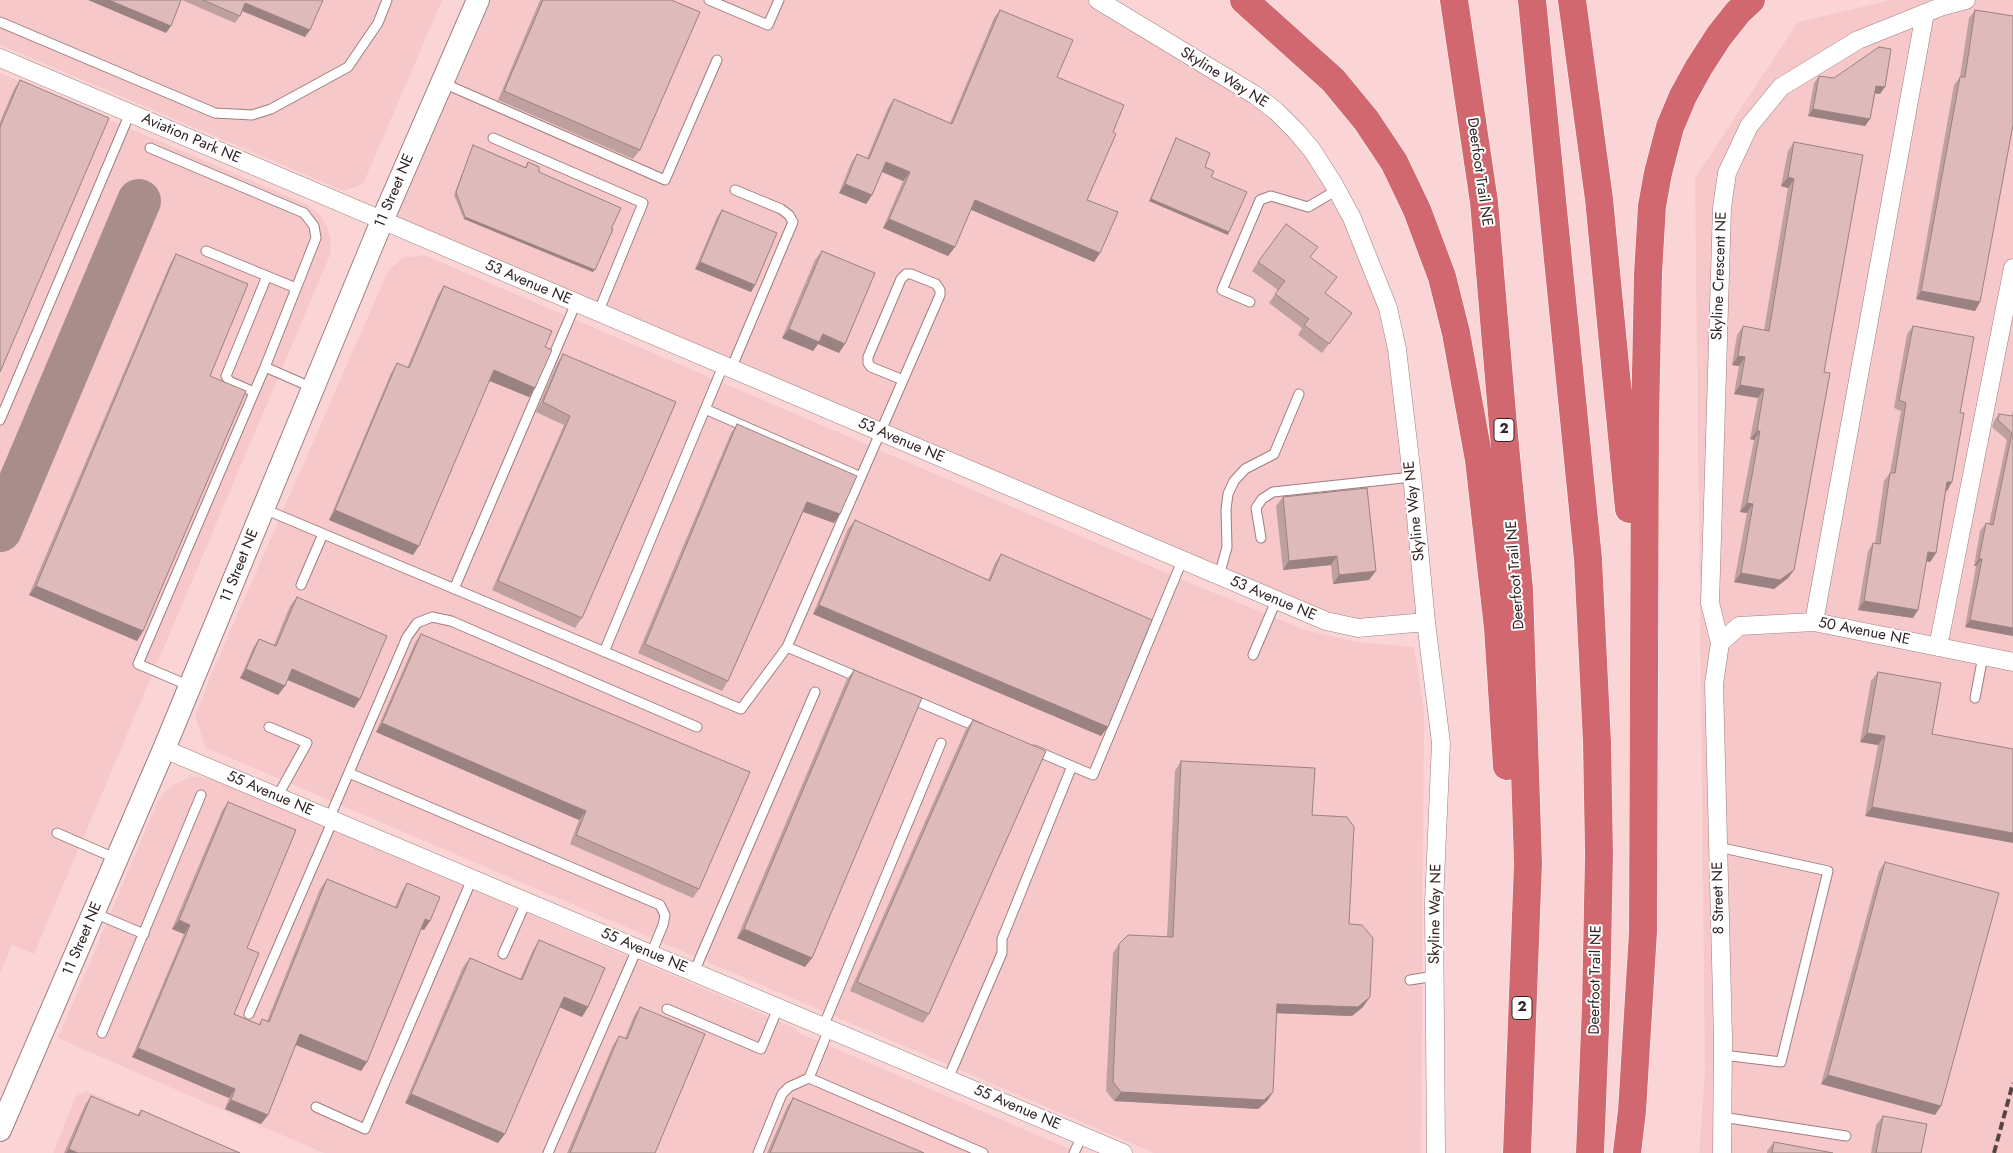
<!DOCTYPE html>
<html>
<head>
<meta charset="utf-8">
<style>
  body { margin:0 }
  canvas { display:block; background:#fbd5d5 }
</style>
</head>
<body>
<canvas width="2013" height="1153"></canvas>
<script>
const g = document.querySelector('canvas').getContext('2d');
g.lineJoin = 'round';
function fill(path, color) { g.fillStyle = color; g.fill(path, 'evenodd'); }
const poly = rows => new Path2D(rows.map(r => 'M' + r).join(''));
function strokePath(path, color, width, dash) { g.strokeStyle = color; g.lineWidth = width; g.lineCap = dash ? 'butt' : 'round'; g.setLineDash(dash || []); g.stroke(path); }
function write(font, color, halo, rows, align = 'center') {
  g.font = font + ' Jost,sans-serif'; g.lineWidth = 4; g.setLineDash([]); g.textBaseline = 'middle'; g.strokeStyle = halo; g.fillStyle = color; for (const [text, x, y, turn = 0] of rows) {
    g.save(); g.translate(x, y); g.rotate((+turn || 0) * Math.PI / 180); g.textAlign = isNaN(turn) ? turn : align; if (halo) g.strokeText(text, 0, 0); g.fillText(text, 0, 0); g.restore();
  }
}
const built = poly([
  [0,0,442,0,363,184,344,191,0,45],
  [478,0,1098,0,1231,80,1312,150,1388,308,1426,622,1358,628,382,221],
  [1892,0,2013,0,2013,1153,1699,1153,1705,1071,1695,178,1798,22],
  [0,73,306,204,319,214,327,226,331,240,330,255,34,954,12,945,0,973],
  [424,255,1190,583,1305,630,1357,642,1414,647,1424,710,1421,1153,1154,1153,205,747,195,716,210,677,388,271,403,258],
  [193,776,220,781,797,1029,797,1032,1079,1153,324,1153,188,1095,58,1038,159,798,172,785],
  [87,1091,226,1153,53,1153,76,1096]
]);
const taxiway = poly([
  [0,530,139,201]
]);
const service = poly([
  [709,0,768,25,779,0],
  [0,22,215,113,252,115,271,109,348,67,378,23,387,0],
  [443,83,665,180,717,60],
  [493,138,643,203,598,313],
  [150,148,304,213,314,226,316,238,265,367],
  [206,251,296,288],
  [1250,302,1222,290,1260,200,1271,196,1308,207,1337,190],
  [731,369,793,222,789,215,781,209,735,190],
  [254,392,229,381,226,376,267,276],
  [705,409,861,477],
  [0,420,130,113],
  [264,509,741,709,787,647,940,295,940,290,936,284,911,274,906,274,901,279,868,357,868,363,871,367,903,380],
  [1261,538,1256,508,1262,499,1273,492,1412,477],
  [1219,576,1227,547,1226,509,1228,494,1234,481,1245,469,1274,454,1299,394],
  [301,585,323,534],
  [454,589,576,303],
  [787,647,860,678],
  [604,652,723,366],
  [1253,655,1276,601],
  [190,686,138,664,265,367,313,388],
  [909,698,980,728],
  [1975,698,1983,656],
  [269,727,307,743,277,797],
  [1034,750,1093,775,1182,561],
  [349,773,660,905,665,915,663,925,651,954],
  [329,819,407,637,417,623,432,617,451,621,697,727],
  [57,833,117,859],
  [1718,847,1828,871,1781,1062,1723,1055],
  [94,913,144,934],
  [503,954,526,902],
  [694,972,815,692],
  [1410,980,1435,976],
  [667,1009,761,1049,778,1008],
  [249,1014,333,820],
  [823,1027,941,743],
  [102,1033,201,795],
  [809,1078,983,1153],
  [948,1079,1002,953,1002,939,1072,766],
  [316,1107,365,1129,472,879],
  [1722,1117,1846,1136],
  [548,1153,637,949],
  [758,1153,782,1094,789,1087,809,1078,829,1029],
  [1074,1153,1082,1136]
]);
const minor = poly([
  [1098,0,1255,95,1276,111,1296,131,1312,150,1333,183,1352,218,1388,308,1397,349,1413,485,1426,622,1441,743,1434,903,1436,1153],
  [0,58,1326,621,1358,628,1426,622],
  [1814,622,1925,13],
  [1720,643,1739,626,1814,622,2013,662],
  [1938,647,2013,268],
  [164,749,1123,1153],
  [1722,1153,1723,1038,1714,684,1720,643,1710,603,1722,208,1727,173,1749,126,1781,87,1858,40,1943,6,1966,0]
]);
const tertiary = poly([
  [0,1130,164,749,382,221,478,0]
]);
const motorway = poly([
  [1244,0,1333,80,1366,120,1394,162,1417,210,1442,277,1456,333,1479,460,1498,628,1507,766],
  [1454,0,1484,202,1503,425,1519,589,1528,863,1517,1153],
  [1532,0,1588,559,1597,742,1599,854,1596,1005,1590,1153],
  [1572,0,1599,199,1629,509],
  [1627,1153,1632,1111,1643,932,1645,422,1648,274,1652,206,1658,173,1670,127,1683,96,1699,67,1719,36,1738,12,1751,0]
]);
const rail = poly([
  [1994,1153,2013,1083]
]);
const wall = poly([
  [182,0,323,0,305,37,242,11,240,16,235,23],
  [540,0,671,0,640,150,633,159,498,100],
  [1000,10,1057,77,1100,253,1094,262,971,209,955,247,948,256,883,228,903,181,882,172,872,195,866,204,839,193,851,163,857,154,867,158,888,108,894,99,950,123,994,18],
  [1975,10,1980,302,1975,311,1916,299,1954,85,1960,77,1969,18],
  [1819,76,1880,94,1875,93,1870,119,1865,126,1808,116,1814,83],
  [20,80,0,372,0,122,14,89],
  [1176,138,1205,167,1228,235,1149,201],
  [1794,142,1824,372,1794,570,1788,578,1774,589,1734,582,1747,513,1740,512,1754,440,1750,439,1758,398,1734,394,1739,366,1732,365,1737,335,1743,326,1764,330,1788,188,1781,186,1788,151],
  [473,145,525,167,528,162,539,172,611,229,593,272,464,219,454,195,472,148],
  [722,210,755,285,751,292,695,269,717,217],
  [822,251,839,353,818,344,813,351,782,338,815,260],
  [176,254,143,631,137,641,29,595,170,264],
  [1310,257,1325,293,1352,313,1322,353,1298,335,1302,328,1269,303,1278,290,1252,271,1258,262],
  [444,286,545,347,535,388,529,397,489,380,413,555,329,520,391,373,397,363,407,368,438,295],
  [1913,326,1960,413,1947,491,1946,490,1936,553,1930,562,1926,561,1913,618,1858,610,1868,551,1873,543,1875,543,1884,481,1890,473,1901,411,1894,408,1907,334],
  [563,354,676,402,582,618,575,628,492,590,564,425,536,412,557,364],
  [2013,410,2013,636,1965,627,1976,566,1974,566,1980,531,1986,523,1989,524,2007,440,1992,427,1994,421,1999,414,2012,416],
  [737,424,834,523,803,512,728,681,722,691,638,653,731,433],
  [1283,497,1369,580,1333,584,1331,565,1283,570,1276,506],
  [855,520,988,580,995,563,1001,554,1101,736,813,614,848,529],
  [297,597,360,699,354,708,287,679,285,686,278,695,240,678,253,648,259,639,274,645,290,606],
  [421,634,699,889,693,898,570,844,579,820,376,732,415,643],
  [854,670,805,967,737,938,847,679],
  [1878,672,1932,734,1865,816,1878,745,1860,742,1871,681],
  [973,720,929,1014,923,1023,850,991,966,729],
  [1181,761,1312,815,1349,924,1363,1007,1352,1016,1276,1013,1273,1092,1267,1101,1258,1109,1114,1101,1106,1091,1113,953,1119,944,1167,937,1175,771],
  [228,802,247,948,234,1014,259,1024,262,1019,267,1021,320,889,327,879,395,907,401,893,407,883,424,930,421,929,367,1062,361,1071,296,1044,268,1115,261,1124,225,1109,229,1098,132,1057,184,934,172,929,222,811],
  [1885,862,1935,1115,1821,1084,1879,871],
  [539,940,588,1007,582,1017,559,1007,498,1143,405,1103,463,967,470,958,520,979,533,950],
  [640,1007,655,1153,567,1153,613,1045,619,1036,625,1038,634,1016],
  [91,1096,137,1116,141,1110,240,1153,64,1153,85,1105],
  [793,1098,924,1153,767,1153,787,1107],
  [1883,1116,1921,1153,1871,1153,1876,1125],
  [1774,1142,1833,1153,1767,1153,1767,1151]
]);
const shadedWall = poly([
  [88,0,109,0,171,26,166,33],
  [245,3,310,30,305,37,240,10],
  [1876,86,1885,87,1880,94,1871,93],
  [1813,109,1870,119,1865,126,1808,116],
  [886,162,910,172,903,181,880,171],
  [1788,177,1794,179,1788,188,1781,186],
  [845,184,872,195,866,204,839,193],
  [1151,199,1229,232,1228,235,1149,201],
  [975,200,1100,253,1094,262,969,209],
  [465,217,595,270,593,272,464,219],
  [889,219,955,247,948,256,883,228],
  [700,262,755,285,751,292,695,269],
  [1921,291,1980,302,1975,311,1916,299],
  [789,329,823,334,845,344,839,353,818,344,813,351,782,338],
  [1738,356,1745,357,1739,366,1732,365],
  [494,370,535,388,529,397,487,380],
  [1740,385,1764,389,1758,398,1734,394],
  [1757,431,1760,431,1754,440,1750,439],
  [1947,482,1952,482,1947,491,1941,490],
  [807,502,840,514,834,523,801,511],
  [1747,503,1753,504,1747,513,1740,512],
  [335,510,419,546,413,555,329,520],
  [1928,552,1936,553,1930,562,1922,560],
  [1337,556,1331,565,1283,570,1289,561],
  [1979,559,1982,559,1976,566,1974,566],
  [1794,570,1788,578,1774,589,1734,582,1741,573],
  [1376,571,1369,580,1333,584,1339,575],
  [36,586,143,631,137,641,29,595],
  [1864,601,1918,610,1913,618,1858,610],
  [819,605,1108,727,1101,736,813,614],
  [1970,620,2013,628,2013,636,1965,627],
  [246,669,285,686,278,695,240,678],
  [292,669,360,699,354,708,285,679],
  [382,723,586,811,579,820,376,732],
  [1867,733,1885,736,1878,745,1860,742],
  [1872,807,2013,833,2013,843,1865,816],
  [425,919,430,921,424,930,419,928],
  [179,920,190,925,184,934,172,929],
  [744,929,812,958,805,967,737,938],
  [564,997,588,1007,582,1017,557,1006],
  [1370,997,1363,1007,1352,1016,1270,1013,1277,1004],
  [300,1034,367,1062,361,1071,293,1044],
  [138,1048,235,1089,229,1098,132,1057],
  [1828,1075,1941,1106,1935,1115,1821,1084],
  [1121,1092,1273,1092,1267,1101,1258,1109,1114,1101],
  [411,1094,505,1134,498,1143,405,1103],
  [231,1100,268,1115,261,1124,225,1109],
  [69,1149,78,1153,66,1153]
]);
const building = poly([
  [109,0,181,0,171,26,109,0],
  [203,0,323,0,310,30,245,3,240,16,203,0],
  [543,0,671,0,700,12,640,150,504,91,543,0],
  [1000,10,1073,40,1057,77,1124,105,1113,132,1116,134,1087,200,1118,212,1100,253,975,200,955,247,889,219,910,172,886,162,872,195,845,184,857,154,869,159,894,99,952,124,1000,10],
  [1975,10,2013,16,2013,125,1980,302,1921,291,1960,77,1965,77,1975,10],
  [1879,47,1891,49,1885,87,1876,86,1870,119,1813,109,1819,76,1834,78,1879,47],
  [20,80,109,118,0,372,0,127,20,80],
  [1176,138,1210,153,1205,167,1214,171,1211,177,1247,192,1229,232,1151,199,1176,138],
  [1794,142,1863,155,1824,372,1830,373,1794,570,1780,580,1741,573,1753,504,1747,503,1760,431,1757,431,1764,389,1740,385,1745,357,1738,356,1743,326,1769,331,1794,179,1788,177,1794,142],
  [473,145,526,168,528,162,539,167,539,172,621,208,611,229,613,229,595,270,465,217,456,192,473,145],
  [722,210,777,233,755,285,700,262,722,210],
  [1286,224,1318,247,1310,257,1337,277,1325,293,1352,313,1329,344,1304,325,1309,319,1275,294,1285,281,1258,262,1286,224],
  [822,251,875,273,845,344,823,334,819,342,789,329,822,251],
  [176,254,248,284,210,376,246,391,143,631,36,586,176,254],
  [444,286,552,331,545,347,552,350,535,388,494,370,419,546,335,510,397,363,409,368,444,286],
  [1913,326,1974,337,1960,413,1964,413,1952,482,1947,482,1936,553,1928,552,1918,610,1864,601,1873,543,1880,544,1890,473,1895,473,1906,403,1899,400,1913,326],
  [563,354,676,402,582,618,498,581,570,416,543,402,563,354],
  [1999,414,2013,416,2013,628,1970,620,1982,559,1979,559,1986,523,1993,525,2012,433,1998,420,1999,414],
  [737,424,857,476,840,514,807,502,728,681,645,644,737,424],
  [1367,488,1376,571,1339,575,1337,556,1289,561,1283,497,1367,488],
  [855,520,990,581,1001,554,1152,620,1108,727,819,605,855,520],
  [297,597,387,636,360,699,292,669,285,686,246,669,259,639,276,646,297,597],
  [421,634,750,772,699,889,576,835,586,811,382,723,421,634],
  [854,670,922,698,812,958,744,929,854,670],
  [1878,672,1941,683,1932,734,2013,749,2013,833,1872,807,1885,736,1867,733,1878,672],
  [973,720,1046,751,929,1014,857,982,973,720],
  [1181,761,1315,768,1312,815,1347,817,1354,827,1349,924,1362,925,1373,938,1370,997,1358,1007,1277,1004,1273,1092,1264,1100,1121,1092,1113,1082,1119,944,1128,935,1173,937,1181,761],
  [228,802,296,830,247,948,259,953,234,1014,260,1025,262,1019,269,1022,327,879,397,908,407,883,440,897,430,921,425,919,367,1062,300,1034,268,1115,231,1100,235,1089,138,1048,190,925,179,920,228,802],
  [1885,862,1999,893,1941,1106,1828,1075,1885,862],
  [539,940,605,968,588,1007,564,997,505,1134,411,1094,470,958,522,980,539,940],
  [640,1007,705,1034,655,1153,570,1153,619,1036,627,1039,640,1007],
  [91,1096,139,1116,141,1110,240,1153,78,1153,69,1149,91,1096],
  [793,1098,924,1153,770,1153,793,1098],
  [1883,1116,1927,1124,1921,1153,1876,1153,1883,1116],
  [1774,1142,1833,1153,1772,1153,1774,1142]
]);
const shields = [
  [1504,430,20],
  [1522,1008,20]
];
const shieldNames = [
  ["2",1504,430],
  ["2",1522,1008]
];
const streetNames = [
  ["Skyline Way NE",1224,78,32],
  ["Aviation Park NE",191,139,23],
  ["Deerfoot Trail NE",1479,172,82],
  ["11 Street NE",395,191,-67],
  ["Skyline Crescent NE",1720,276,-88],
  ["53 Avenue NE",528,283,23],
  ["53 Avenue NE",901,441,23],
  ["Skyline Way NE",1415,511,-96],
  ["11 Street NE",240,566,-68],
  ["Deerfoot Trail NE",1516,575,-94],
  ["53 Avenue NE",1273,599,23],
  ["50 Avenue NE",1864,632,11],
  ["55 Avenue NE",270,794,23],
  ["8 Street NE",1719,898,-91],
  ["Skyline Way NE",1436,914,-89],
  ["11 Street NE",83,939,-67],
  ["55 Avenue NE",644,951,23],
  ["Deerfoot Trail NE",1596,980,-89],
  ["55 Avenue NE",1017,1108,23]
];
fill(built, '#f6c8c9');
strokePath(taxiway, '#a98d8d', 44);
strokePath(service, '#9f7e7e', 11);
strokePath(minor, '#9f7e7e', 19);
strokePath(tertiary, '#9f7e7e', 24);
strokePath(motorway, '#fff', 29);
strokePath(service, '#fff', 9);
strokePath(minor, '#fff', 18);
strokePath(tertiary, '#fff', 22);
strokePath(motorway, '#d2686f', 28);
strokePath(rail, '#574545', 4, [8, 4]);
fill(wall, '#bfa0a0');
fill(shadedWall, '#9b8282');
fill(building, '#debaba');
strokePath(building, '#9b8282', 1);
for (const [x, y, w] of shields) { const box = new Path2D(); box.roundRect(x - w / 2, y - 11.5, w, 23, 4); g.fillStyle = '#fff'; g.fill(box); strokePath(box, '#322424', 1); }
write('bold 14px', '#322424', null, shieldNames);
write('15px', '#322424', '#fff', streetNames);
</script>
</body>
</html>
